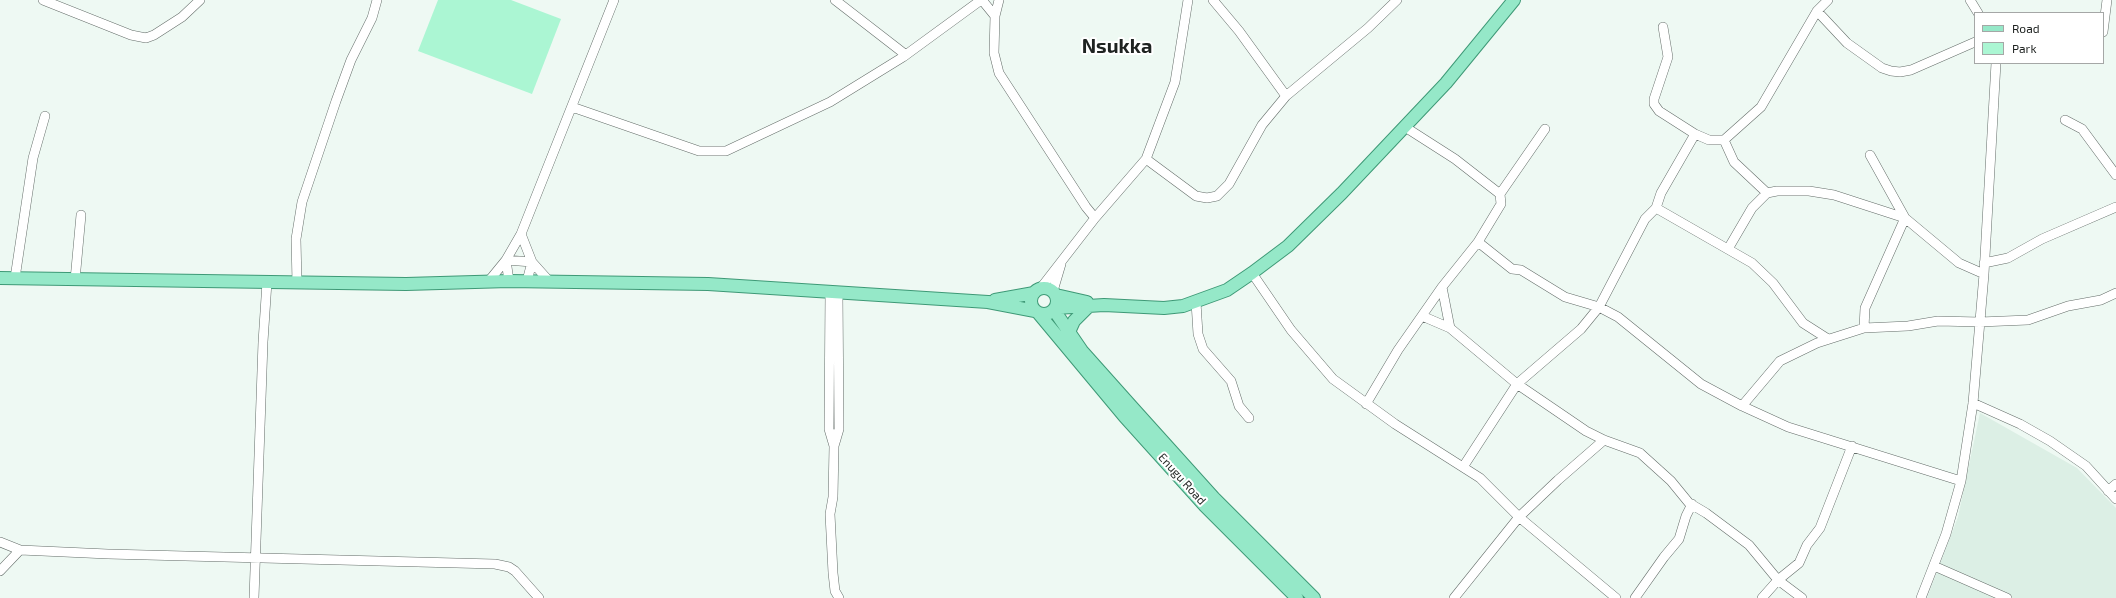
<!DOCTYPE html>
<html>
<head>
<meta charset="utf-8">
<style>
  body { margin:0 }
  #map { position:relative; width:2116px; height:598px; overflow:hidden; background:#eef9f3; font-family:"Exo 2",sans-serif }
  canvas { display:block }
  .legend { position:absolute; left:1974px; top:12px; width:130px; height:52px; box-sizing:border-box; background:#fff; border:1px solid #a5a7a6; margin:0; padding:5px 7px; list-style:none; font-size:12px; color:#1f2321 }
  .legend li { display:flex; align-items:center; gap:8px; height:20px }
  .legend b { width:20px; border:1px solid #a5a7a6 }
</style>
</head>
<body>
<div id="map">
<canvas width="2116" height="598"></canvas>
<ul class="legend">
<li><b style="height:5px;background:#95e8c8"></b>Road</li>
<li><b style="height:11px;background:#abf6d3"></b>Park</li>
</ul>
</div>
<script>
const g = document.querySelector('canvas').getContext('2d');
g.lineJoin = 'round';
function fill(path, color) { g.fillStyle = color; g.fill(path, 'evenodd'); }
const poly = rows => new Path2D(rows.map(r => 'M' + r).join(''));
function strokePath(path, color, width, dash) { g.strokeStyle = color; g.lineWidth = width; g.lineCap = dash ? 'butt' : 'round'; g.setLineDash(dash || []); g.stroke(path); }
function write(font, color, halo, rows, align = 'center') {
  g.font = font + ' "Exo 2",sans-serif'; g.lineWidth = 4; g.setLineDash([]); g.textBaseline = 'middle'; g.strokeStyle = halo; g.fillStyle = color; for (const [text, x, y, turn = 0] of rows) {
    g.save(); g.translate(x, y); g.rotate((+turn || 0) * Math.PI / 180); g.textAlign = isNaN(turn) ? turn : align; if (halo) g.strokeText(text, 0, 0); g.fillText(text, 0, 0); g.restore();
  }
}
const built = poly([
  [1980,413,2077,468,2116,508,2116,598,1927,598,1958,517]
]);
const green = poly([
  [438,0,511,0,561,19,532,94,418,51]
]);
const minor = poly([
  [43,0,131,35,146,38,154,35,182,17,200,0],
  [835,0,906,55],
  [982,0,995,16],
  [999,0,995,16,994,53,999,73,1086,207,1095,218],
  [1213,0,1239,31,1286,96],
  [1970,0,1978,13],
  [1817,11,1847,43,1882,68,1891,71,1900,72,1911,70,1975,42],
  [1663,27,1668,57,1654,99,1654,104,1659,111,1695,134],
  [2103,32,2107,0],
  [572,107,699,151,726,151,830,102,903,57,981,0],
  [2065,120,2082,129,2116,175],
  [1724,140,1761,107,1817,11,1828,0],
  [1146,159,1196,196,1207,198,1217,196,1229,184,1262,125,1286,96,1368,28,1397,0],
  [1500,194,1545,129],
  [1656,208,1661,193,1695,134,1709,140,1724,140,1734,162,1767,193],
  [521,234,532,262,549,281],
  [1478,242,1512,269,1521,270,1565,297,1599,307,1645,219,1656,208,1752,263,1773,283,1803,323,1828,339],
  [1728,249,1752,208,1767,193,1777,191,1809,191,1834,195,1905,218,1959,263,1984,274],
  [506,260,532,262],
  [506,260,509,281],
  [1984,263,2008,258,2042,239,2116,207],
  [1252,273,1291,330,1333,379,1395,424,1480,478,1519,517,1616,598],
  [15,278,33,158,45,116],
  [75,280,81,215],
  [527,281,532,262],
  [488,282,506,260,521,234,614,0],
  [297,283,296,239,302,202,336,101,351,60,372,18,377,0],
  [1442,287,1450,328],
  [1040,289,1095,218,1146,159,1175,82,1188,0],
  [1053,291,1061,264],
  [830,292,829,429,834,446],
  [838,292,839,429,834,446,833,497,830,514,833,573,835,591,839,598],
  [1196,302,1198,334,1203,349,1231,381,1239,406,1249,418],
  [1422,316,1450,328,1517,384,1586,431,1604,440,1640,453,1671,481,1689,503,1706,513,1749,545,1778,580,1802,598],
  [1864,328,1865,308,1905,218,1870,155],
  [1973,403,2020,424,2050,441,2086,466,2116,499],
  [1366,404,1398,350,1442,287,1478,242,1501,204,1500,194,1455,159,1405,127],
  [1742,406,1780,361,1817,343,1864,328,1908,326,1938,321,1980,322,2028,320,2068,306,2101,300,2116,293],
  [1463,467,1517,384,1581,329,1599,307,1618,317,1701,384,1742,406,1788,427,1961,481],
  [2108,491,2116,484],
  [0,542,20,550,108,554,495,564,509,567,515,571,539,598],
  [1934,566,2007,598],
  [0,571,20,550],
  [254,598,263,342,267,282],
  [1454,598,1519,517,1558,480,1604,440],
  [1635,598,1664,557,1679,539,1686,516,1692,504],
  [1762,598,1778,580,1799,563,1807,545,1820,528,1852,446],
  [1921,598,1946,534,1961,481,1973,403,1984,274,1996,63]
]);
const major = poly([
  [0,278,406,284,509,281,708,284,988,302,1035,311],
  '1031 301a13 13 0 1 1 26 0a13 13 0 1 1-26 0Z',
  [1056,295,1087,302],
  [995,300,1034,293],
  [1056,308,1104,305,1164,308,1183,306,1227,290,1252,273,1288,246,1342,193,1446,83,1514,0],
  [1054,310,1082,351,1132,407,1214,498,1314,598],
  [1039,314,1124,416,1205,506,1297,598],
  [1069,332,1074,321,1089,306]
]);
const streetNames = [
  ["Enugu Road",1182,479,48]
];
const townNames = [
  ["Nsukka",1117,46]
];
fill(built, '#dcefe5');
fill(green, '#abf6d3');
strokePath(minor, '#646d69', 10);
strokePath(major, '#3e9976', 14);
strokePath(minor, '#fff', 9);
strokePath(major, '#95e8c8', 12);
write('12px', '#1f2321', '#fff', streetNames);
write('bold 20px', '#1f2321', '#fff', townNames);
</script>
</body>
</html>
